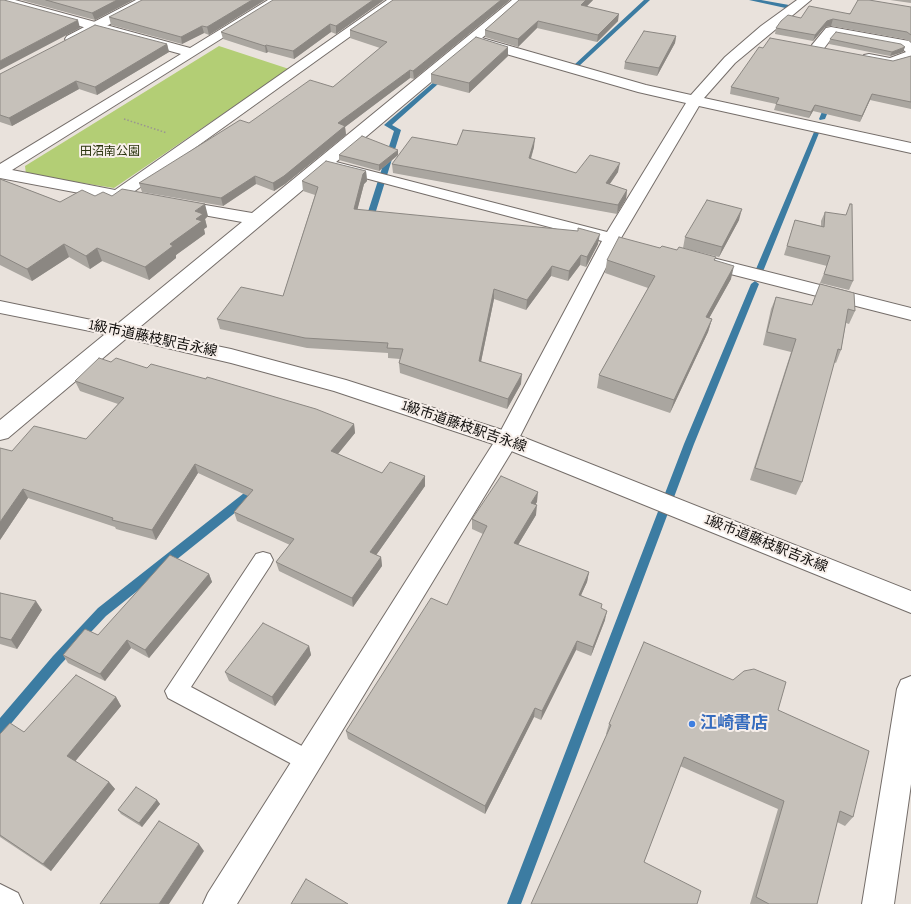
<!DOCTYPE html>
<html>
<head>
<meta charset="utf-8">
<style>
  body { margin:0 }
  canvas { display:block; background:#e9e2dc }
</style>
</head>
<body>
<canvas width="911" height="904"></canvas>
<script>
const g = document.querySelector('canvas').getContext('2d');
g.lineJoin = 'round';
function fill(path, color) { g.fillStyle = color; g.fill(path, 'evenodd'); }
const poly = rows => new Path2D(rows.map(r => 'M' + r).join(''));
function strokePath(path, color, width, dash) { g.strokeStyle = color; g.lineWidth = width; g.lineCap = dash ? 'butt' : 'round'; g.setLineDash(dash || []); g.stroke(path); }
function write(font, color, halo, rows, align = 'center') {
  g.font = font + ' "Sofia Sans Condensed","Noto Sans JP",sans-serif'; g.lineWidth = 4; g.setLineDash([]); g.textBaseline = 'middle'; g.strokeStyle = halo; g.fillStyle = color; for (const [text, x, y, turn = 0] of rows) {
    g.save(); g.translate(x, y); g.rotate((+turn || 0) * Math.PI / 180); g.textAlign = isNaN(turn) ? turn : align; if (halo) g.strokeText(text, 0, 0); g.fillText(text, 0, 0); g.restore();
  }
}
const green = poly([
  [219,46,289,69,114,188,26,174,25,166]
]);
const stream = poly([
  [644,0,650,0,578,67,574,67,574,65,644,0],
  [749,0,761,0,789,5,799,0,806,0,790,9,749,0],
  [442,75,447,76,392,125,401,130,372,224,371,226,365,226,364,224,394,131,384,125,442,75],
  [829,100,832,102,825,119,820,120,819,119,826,102,829,100],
  [814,132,819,133,764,269,763,271,757,271,756,269,814,132],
  [755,281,759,284,694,444,521,904,507,904,684,444,751,284,755,281],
  [257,485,261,486,262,489,261,492,106,616,61,664,4,732,0,734,0,718,53,656,98,608,253,486,257,485]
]);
const path = poly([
  [124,119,167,133]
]);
const lane = poly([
  [263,552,270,554,273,560,270,566,191,687,315,753,319,761,315,769,307,772,168,698,165,691,256,554,263,552]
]);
const street = poly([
  [0,0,15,0,190,48,268,0,283,0,12,170,115,190,387,0,401,0,132,193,138,194,140,198,138,202,132,203,0,178,0,164,181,54,0,4,0,0],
  [512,0,526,0,482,38,646,85,691,95,725,57,761,26,797,0,811,0,735,63,704,98,911,143,911,153,699,106,621,238,515,446,237,904,203,904,208,893,498,436,602,241,331,169,330,167,8,438,0,440,0,420,242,222,170,209,168,205,170,201,176,200,252,213,512,0],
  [475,45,638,92,686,103,607,232,336,162,475,45],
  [831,27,909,41,911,43,911,60,891,66,864,61,862,58,864,55,869,54,890,58,906,52,900,47,834,35,822,51,812,51,810,48,812,45,826,28,831,27],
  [705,256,911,308,911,320,699,266,696,262,699,258,705,256],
  [911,676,911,784,894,904,862,904,897,689,901,680,911,676],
  [0,884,18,893,23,904,0,904,0,884]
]);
const secondary = poly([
  [136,0,151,0,149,3,77,42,72,43,67,42,65,39,67,36,136,0],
  [0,301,231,349,346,380,515,434,911,591,911,613,499,446,334,391,231,363,120,337,0,313,0,301]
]);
const wall = poly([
  [21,0,133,0,95,20],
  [265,0,209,35,204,33,182,44,111,25,109,17],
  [384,0,336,34,331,32,294,59,268,52,266,53,223,39,221,32],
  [393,0,510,0,414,79,410,78,345,127,346,135,285,184,274,191,256,184,223,206,142,192,139,183,249,123,333,87,380,48,350,38,350,30],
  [519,0,593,0,586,7,618,21,597,42,537,28,518,47,485,37,485,30],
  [890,0,911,0,911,3],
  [911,7,911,42,904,39,831,26,825,27,813,41,775,34,776,28,801,18],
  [676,36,675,43,657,76,624,69,625,62],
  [830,39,903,52,890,56,829,44],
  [167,44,169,52,97,95,79,89,12,126,0,122,0,74],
  [763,48,893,61,911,56,911,109,870,100,860,122,813,111,809,118,774,110,776,104,730,94,731,87],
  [508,56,469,93,431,83,431,74],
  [457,145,534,147,531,159,576,173,618,172,610,184,627,190,626,199,617,214,393,173,392,164],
  [339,155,398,155,379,171,339,160],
  [366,171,367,181,364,184,357,210,598,244,586,267,580,265,568,281,551,276,526,310,494,299,481,362,521,384,507,409,400,373,399,363,400,359,388,358,388,353,307,348,220,329,217,319,283,296,315,195,303,191,302,181],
  [0,179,60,202,95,196,112,196,208,216,205,219,207,227,204,229,205,234,176,255,176,258,149,280,102,261,90,269,69,257,32,281,0,265],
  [825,212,853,281,849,290,820,283,827,266,784,255,795,220,821,226,821,221],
  [739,220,719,257,683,248,685,237],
  [660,248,677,250,716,257,715,260,731,279,709,318,712,319,708,332,670,413,597,388,599,375,648,288,605,273,607,260],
  [820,284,855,311,849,324,846,323,841,350,836,363,834,362,802,482,796,495,750,480,791,352,763,345,771,309,776,297,812,305],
  [111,362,147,368,354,424,355,433,338,454,382,473,425,486,376,555,381,557,382,566,353,607,279,571,276,562,290,545,237,521,234,512,248,496,198,473,156,540,116,529,115,527,28,498,0,540,12,451,86,439,118,404,80,391,75,381],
  [537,502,535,504,536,515,518,545,589,572,587,582,581,595,601,608,605,620,591,656,576,650,541,720,534,717,485,814,348,739,346,731,447,605,483,534,472,529,472,519],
  [209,574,212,582,149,658,131,648,105,681,68,663,63,655],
  [0,593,42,610,17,649,0,644],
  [309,646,311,655,275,706,229,681,225,672],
  [116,697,121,706,75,761,109,782,115,789,51,871,0,837,0,734,24,732],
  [778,710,853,817,845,826,837,822,817,904,750,904,778,809,680,766,644,862,531,904,607,734,606,734,609,724],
  [157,800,160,804,142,827,121,814,118,810]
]);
const shadedWall = poly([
  [117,0,133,0,95,20,92,13],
  [252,0,265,0,209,35,207,27],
  [373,0,384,0,336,34,336,26],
  [501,0,510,0,414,79,413,71],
  [586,0,593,0,580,13,581,5],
  [619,14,618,21,597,42,598,35],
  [833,19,831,26,825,27,813,41,815,35,827,21],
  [78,20,80,28,0,70,0,61],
  [538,21,537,28,518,47,518,39],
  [330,24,331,32,294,59,293,51],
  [202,26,204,33,182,44,181,37],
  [676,36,675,43,657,76,659,68],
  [167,44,169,52,97,95,95,87],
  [266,45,268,52,266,53,265,46],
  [508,47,508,56,469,93,469,83],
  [905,47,903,52,890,56,892,52],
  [410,70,410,78,345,127,346,135,285,184,274,191,273,183,338,123],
  [76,81,79,89,12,126,9,118],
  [872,94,870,100,860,122,862,116],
  [815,105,813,111,809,118,811,112],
  [535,138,534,147,528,167,529,158],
  [398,150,398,155,379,171,379,165],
  [620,163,618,172,604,192,606,183],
  [366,171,367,181,364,184,355,219,354,209,363,174],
  [255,176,256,184,223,206,221,198],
  [627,190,626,199,617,214,618,205],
  [205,204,208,216,205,219,207,227,204,229,205,234,176,255,176,258,149,280,145,267,170,244,195,211],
  [742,209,739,220,719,257,722,247],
  [600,234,598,244,586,267,587,257],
  [64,244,69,257,32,281,27,269],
  [97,248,102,261,90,269,86,256],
  [581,255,580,265,568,281,569,271],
  [552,266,551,276,526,310,527,300],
  [734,266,731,279,702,331,706,317],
  [494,289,494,299,479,371,479,361],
  [712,319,708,332,670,413,674,400],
  [522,374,521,384,507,409,508,399],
  [354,424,355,433,332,461,331,451],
  [195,464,198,473,156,540,152,530],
  [425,476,425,486,372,561,370,552],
  [23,489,28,498,0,540,0,522],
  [538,492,537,502,530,513,531,503],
  [537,505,536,515,513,553,514,543],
  [381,557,382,566,353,607,352,598],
  [589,572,587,582,577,604,579,595],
  [209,574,212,582,149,658,145,650],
  [36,601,42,610,17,649,11,640],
  [607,611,605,620,591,656,593,647],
  [127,640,131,648,105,681,100,674],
  [577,641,576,650,541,720,542,711],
  [309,646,311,655,275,706,272,697],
  [116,697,121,706,73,764,67,756],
  [535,708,534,717,485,814,485,806],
  [109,782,115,789,51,871,43,864],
  [157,800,160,804,142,827,139,823],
  [199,844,204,851,169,904,159,904]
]);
const building = poly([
  [0,0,4,0,78,20,0,61,0,0],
  [46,0,117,0,92,13,46,0],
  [142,0,252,0,207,27,202,26,181,37,109,17,142,0],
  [273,0,373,0,336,26,330,24,293,51,266,45,265,46,221,32,273,0],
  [393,0,501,0,413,71,410,70,338,123,345,126,284,176,273,183,255,176,221,198,139,183,240,120,249,123,310,80,333,87,387,42,350,30,393,0],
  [519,0,586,0,581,5,619,14,598,35,538,21,518,39,485,30,519,0],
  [858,0,869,0,911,7,911,35,907,32,833,19,827,21,815,35,776,28,781,21,788,15,801,18,809,6,850,14,858,0],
  [95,25,167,44,95,87,76,81,9,118,0,115,0,74,95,25],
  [644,31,676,36,659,68,625,62,644,31],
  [836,32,901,44,905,47,892,52,830,39,836,32],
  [476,37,508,47,469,83,431,74,476,37],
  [770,38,893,61,911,56,911,102,872,94,862,116,815,105,811,112,776,104,779,98,731,87,759,47,763,48,770,38],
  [463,130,535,138,529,158,576,173,590,155,620,163,606,183,627,190,618,205,392,164,412,137,457,145,463,130],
  [362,136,398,150,379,165,339,155,362,136],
  [326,161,366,171,363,174,354,209,578,231,578,228,600,234,587,257,581,255,569,271,552,266,527,300,494,289,479,361,522,374,508,399,399,363,403,349,387,348,388,343,305,338,217,319,241,287,283,296,318,187,302,181,326,161],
  [0,179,60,202,82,190,95,196,103,192,112,196,122,189,205,204,195,211,203,214,196,219,202,221,170,244,173,246,145,267,97,248,86,256,64,244,27,269,0,255,0,179],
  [707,200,742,209,722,247,685,237,707,200],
  [850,204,852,204,853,281,824,274,830,256,787,246,795,220,824,227,825,212,846,215,850,204],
  [619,237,660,248,662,246,677,250,679,247,716,257,714,260,734,266,706,317,712,319,674,400,599,375,655,276,607,260,619,237],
  [820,284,854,293,855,311,848,309,841,350,838,349,802,482,755,468,796,339,767,332,776,297,812,305,820,284],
  [99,358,111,362,116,358,147,368,151,364,206,379,207,377,316,409,354,424,331,451,382,473,390,462,425,476,370,552,381,557,352,598,276,562,294,539,234,512,253,490,195,464,152,530,112,520,113,518,23,489,0,522,0,448,12,451,34,426,86,439,124,398,75,381,99,358],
  [501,476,538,492,531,503,537,505,514,543,589,572,579,595,602,604,601,608,607,611,593,647,577,641,542,711,535,708,485,806,346,731,431,598,447,605,487,526,472,519,501,476],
  [170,555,209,574,145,650,127,640,100,674,63,655,85,629,98,635,170,555],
  [0,593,36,601,11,640,0,637,0,593],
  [263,623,309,646,272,697,225,672,263,623],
  [644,642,733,680,744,671,754,669,786,682,778,710,869,751,853,817,840,811,817,904,769,904,756,897,784,801,684,757,644,862,701,891,697,904,531,904,611,725,609,724,644,642],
  [76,675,116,697,67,756,109,782,43,864,0,835,0,734,10,723,24,732,76,675],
  [136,787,157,800,139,823,118,810,136,787],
  [159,821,199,844,159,904,100,904,159,821],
  [306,879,348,904,291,904,306,879]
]);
const markers = [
  [692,724,4,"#3f7fe0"]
];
const farParknames = [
  ["田沼南公園",110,152]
];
const streetNames = [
  ["1級市道藤枝駅吉永線",153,339,12],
  ["1級市道藤枝駅吉永線",464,427,19],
  ["1級市道藤枝駅吉永線",766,544,22]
];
const nearShopnames = [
  ["江崎書店",700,724]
];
fill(green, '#b3ce75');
fill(stream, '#3c7ca2');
strokePath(lane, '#756e6a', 2);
strokePath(street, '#756e6a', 2);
strokePath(secondary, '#756e6a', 2);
strokePath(path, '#9a9590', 1.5, [1.5, 2]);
fill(lane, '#fff');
fill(street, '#fff');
fill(secondary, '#fff');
fill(wall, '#aaa6a0');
fill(shadedWall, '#8b8782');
fill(building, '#c6c1ba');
strokePath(building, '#8b8782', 1);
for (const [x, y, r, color] of markers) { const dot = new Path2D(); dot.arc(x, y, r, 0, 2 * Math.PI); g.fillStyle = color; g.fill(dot); strokePath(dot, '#f7efea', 1.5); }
write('12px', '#29330d', '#f7efea', farParknames);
write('14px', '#100e0c', '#f7efea', streetNames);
write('bold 17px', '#366cbe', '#f7efea', nearShopnames, 'left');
</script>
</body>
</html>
